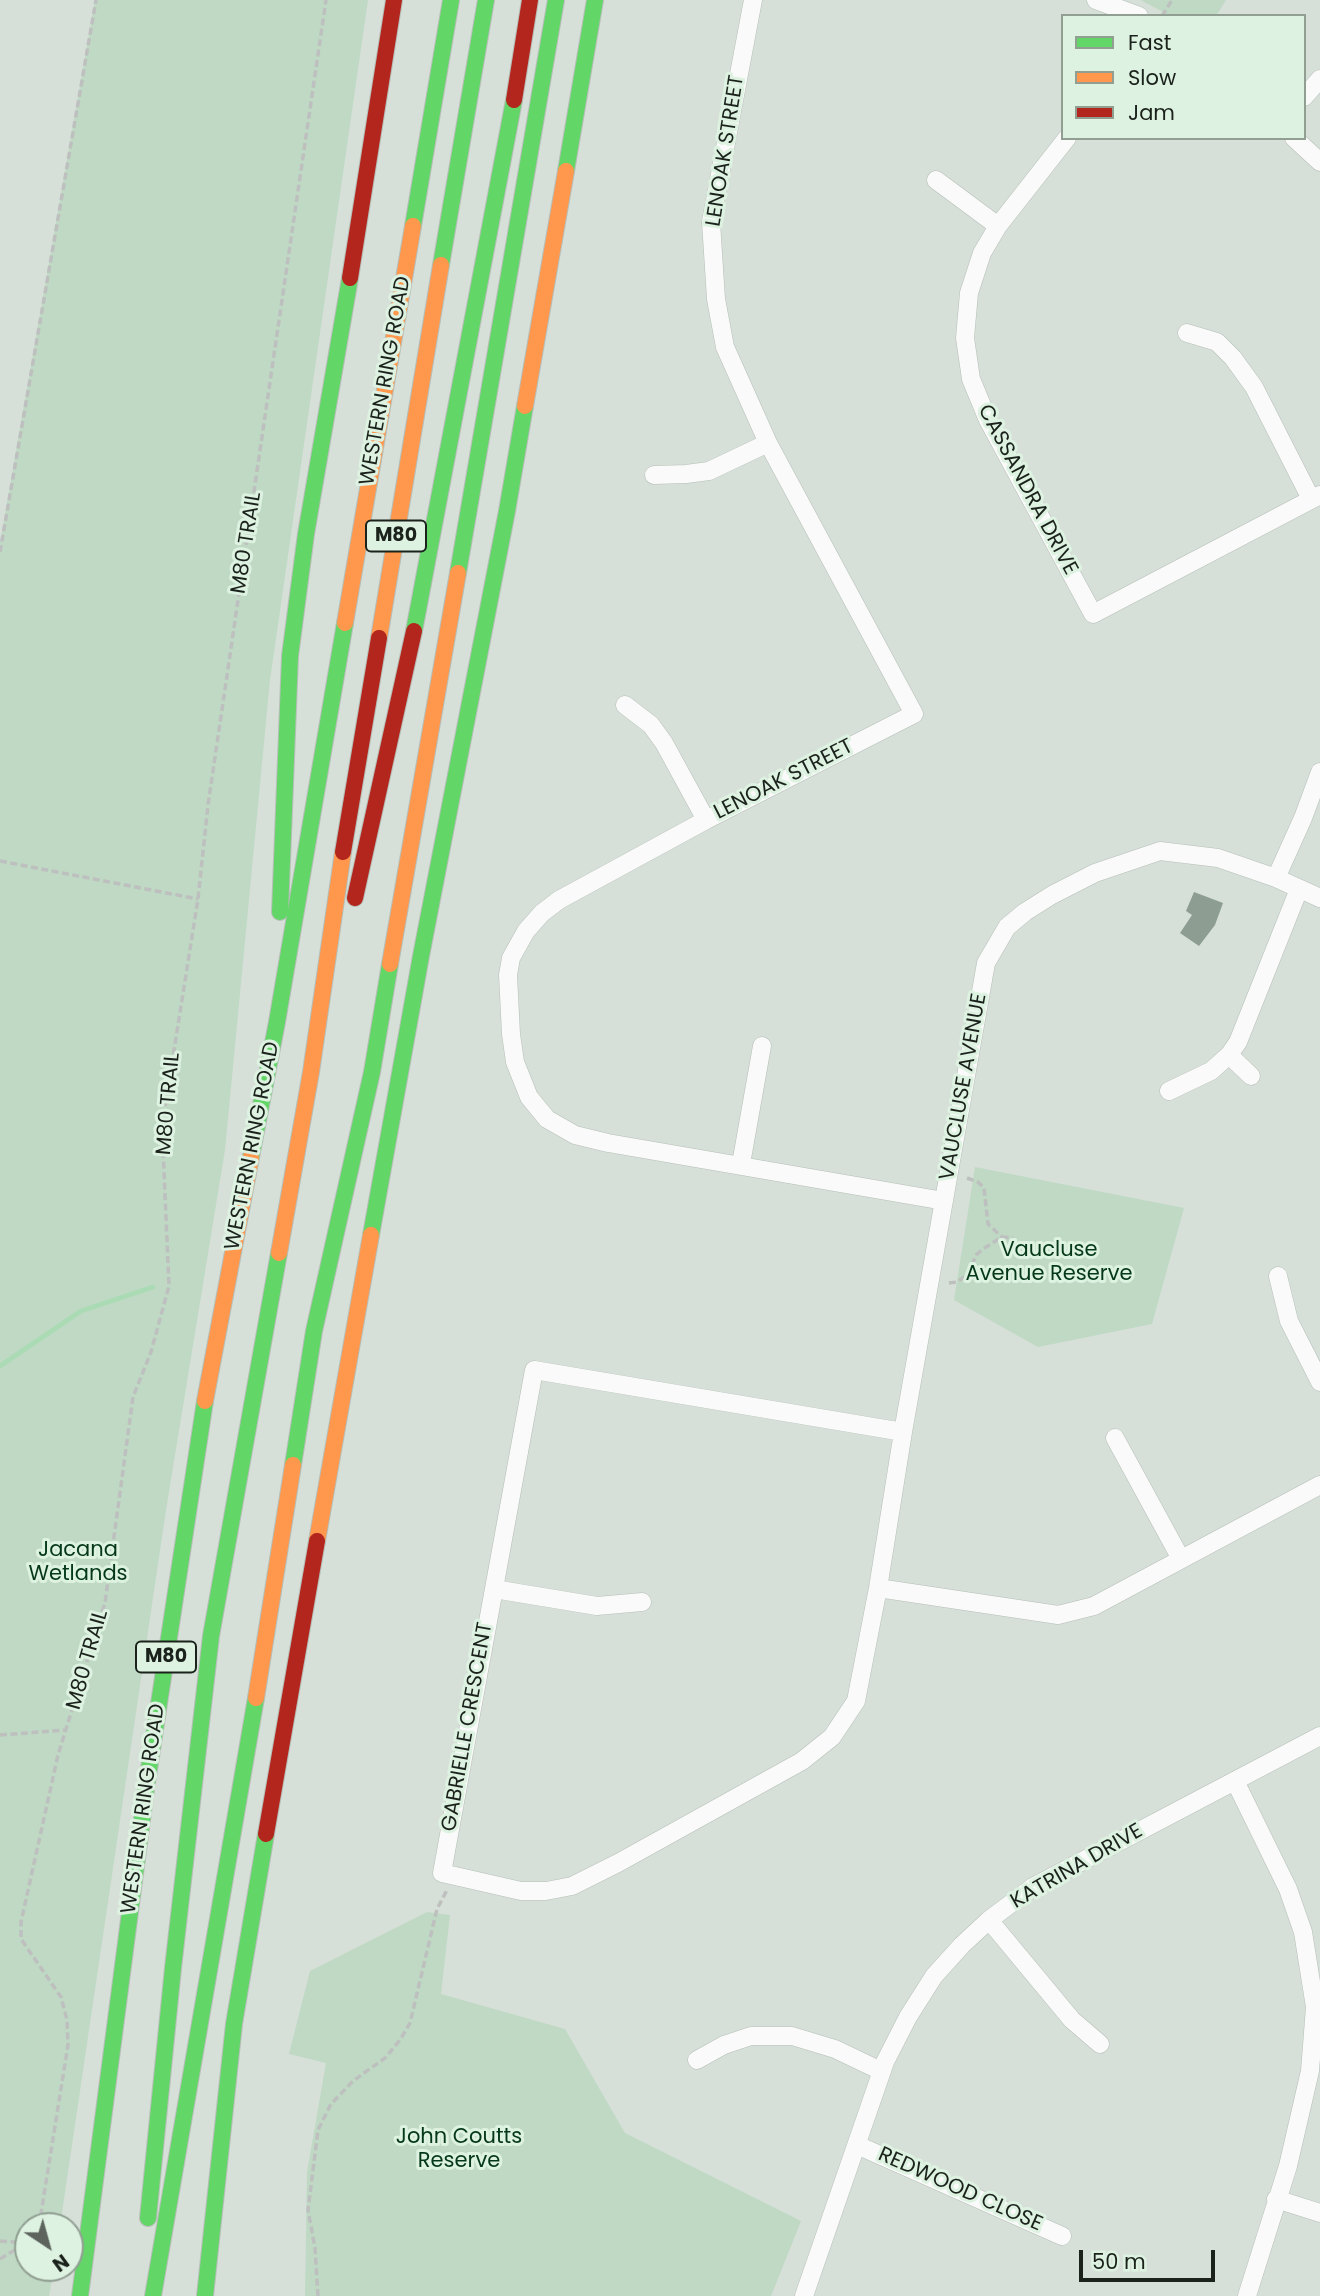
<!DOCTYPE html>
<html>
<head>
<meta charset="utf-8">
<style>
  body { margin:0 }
  #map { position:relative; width:1320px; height:2296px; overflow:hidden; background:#d6e0d8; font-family:Poppins,sans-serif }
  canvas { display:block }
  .legend { position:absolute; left:1061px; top:14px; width:245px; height:126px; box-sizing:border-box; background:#def2e1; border:2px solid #909f92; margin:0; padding:9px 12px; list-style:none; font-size:21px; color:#1a221b }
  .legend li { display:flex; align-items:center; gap:14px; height:35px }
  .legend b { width:35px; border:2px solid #909f92 }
  .north { position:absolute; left:14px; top:2212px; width:70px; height:70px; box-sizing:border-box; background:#def2e1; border:2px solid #909f92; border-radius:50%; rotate:144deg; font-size:19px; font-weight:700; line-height:28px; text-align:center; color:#1a221b }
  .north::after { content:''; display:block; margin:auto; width:24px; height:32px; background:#5c645d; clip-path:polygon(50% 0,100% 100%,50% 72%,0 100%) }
  .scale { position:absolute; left:1079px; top:2250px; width:136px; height:32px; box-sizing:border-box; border:4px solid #1a221b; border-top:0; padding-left:9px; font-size:21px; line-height:24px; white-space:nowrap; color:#1a221b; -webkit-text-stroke:5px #def2e1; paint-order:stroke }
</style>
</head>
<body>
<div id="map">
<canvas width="1320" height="2296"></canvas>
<ul class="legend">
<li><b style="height:9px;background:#63d668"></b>Fast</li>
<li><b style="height:9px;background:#ff974d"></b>Slow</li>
<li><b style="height:9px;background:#b3261e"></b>Jam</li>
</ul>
<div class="north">N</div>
<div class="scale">50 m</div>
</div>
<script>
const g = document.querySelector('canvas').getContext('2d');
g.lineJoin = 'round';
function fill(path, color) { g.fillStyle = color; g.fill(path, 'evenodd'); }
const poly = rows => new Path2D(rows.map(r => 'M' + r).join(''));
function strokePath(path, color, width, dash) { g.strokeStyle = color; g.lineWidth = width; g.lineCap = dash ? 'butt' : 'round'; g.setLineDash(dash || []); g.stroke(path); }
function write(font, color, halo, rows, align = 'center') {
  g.font = font + ' Poppins,sans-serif'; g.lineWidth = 6; g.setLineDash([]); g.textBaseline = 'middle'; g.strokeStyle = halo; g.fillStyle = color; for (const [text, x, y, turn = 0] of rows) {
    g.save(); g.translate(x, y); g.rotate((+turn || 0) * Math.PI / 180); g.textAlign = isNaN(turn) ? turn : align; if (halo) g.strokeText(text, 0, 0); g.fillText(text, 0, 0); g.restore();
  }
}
const green = poly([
  [95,0,368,0,270,680,225,1150,166,1510,60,2226,28,2226,28,2268,54,2268,49,2296,0,2296,0,543],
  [1141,0,1226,0,1216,16,1170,16],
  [975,1167,1184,1208,1152,1324,1038,1347,954,1300],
  [427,1912,450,1915,441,1994,565,2029,625,2133,801,2221,771,2296,305,2296,307,2172,326,2063,289,2054,310,1971]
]);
const stream = poly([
  [0,1366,81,1311,153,1287]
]);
const building = poly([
  [1194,892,1223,903,1215,925,1199,946,1180,933,1192,915,1186,911]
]);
const path = poly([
  [1162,16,1172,0],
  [0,552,96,0],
  [0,861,198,899],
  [967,1178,978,1182,984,1188,988,1224,1002,1237],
  [949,1283,957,1282,967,1275,977,1254,983,1249,1002,1237,1013,1238],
  [0,1735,66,1730],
  [39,2226,68,2045,67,2020,61,1997,21,1939,21,1922,58,1755,105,1603,133,1397,151,1352,169,1286,162,1126,198,899,208,805,326,0],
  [0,2241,25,2243],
  [0,2259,28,2242],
  [318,2296,315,2248,308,2210,318,2130,331,2104,353,2081,385,2058,400,2040,410,2023,437,1909,447,1890]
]);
const street = poly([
  [753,0,711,222,716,299,725,347,768,443,914,714,706,820,559,900,542,913,526,931,511,958,508,975,511,1034,515,1062,529,1097,547,1119,575,1135,608,1143,944,1201],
  [1096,0,1139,16],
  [1304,97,1320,79],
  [1067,138,998,226,982,253,969,293,965,338,971,379,988,420,1093,614,1320,495],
  [1294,138,1320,162],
  [936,180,998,226],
  [1187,333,1217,342,1233,358,1254,387,1311,499],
  [654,475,686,474,709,471,768,443],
  [625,705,651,725,664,743,706,820],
  [1276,878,1303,818,1320,772],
  [1229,1055,1251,1076],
  [1169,1091,1211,1071,1229,1055,1238,1042,1299,889],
  [741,1164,762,1046],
  [1278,1276,1289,1321,1320,1382],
  [903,1432,534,1370,442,1873,521,1891,546,1891,572,1886,618,1863,802,1761,832,1737,856,1701,878,1588,903,1432,986,963,1007,927,1025,912,1052,895,1095,873,1160,851,1218,858,1276,878,1320,898],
  [1115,1438,1181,1559],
  [878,1588,1058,1615,1094,1606,1320,1485],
  [494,1589,597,1606,642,1602],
  [1235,1781,1288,1889,1303,1932,1315,2007,1310,2071,1288,2166,1247,2296],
  [989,1920,1072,2020,1100,2044],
  [697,2060,724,2045,751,2036,792,2036,835,2049,881,2071],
  [857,2145,1062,2236],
  [1276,2199,1320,2213],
  [804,2296,885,2062,908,2017,934,1976,962,1945,989,1920,1033,1887,1320,1736]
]);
const fast = poly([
  [566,171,595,0],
  [413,226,451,0],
  [441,265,486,0],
  [458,573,556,0],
  [414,631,514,100],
  [280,912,290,656,306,534,350,278],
  [251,1157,277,1022,345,623],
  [371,1235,421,956,507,511,525,406],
  [293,1465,314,1331,372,1072,390,964],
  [148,2218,173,1968,211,1636,279,1253],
  [80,2296,146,1789,205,1401],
  [153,2296,256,1698],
  [205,2296,234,2024,266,1834]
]);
const slow = poly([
  [525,406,566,171],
  [345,623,413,226],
  [379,638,441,265],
  [390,964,458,573],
  [279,1253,311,1072,343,852],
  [205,1401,251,1157],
  [317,1541,371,1235],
  [256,1698,293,1465]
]);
const jam = poly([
  [514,100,530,0],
  [350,278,394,0],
  [343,852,379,638],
  [355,898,414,631],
  [266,1834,317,1541]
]);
const shields = [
  [396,536,60],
  [166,1657,60]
];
const shieldNames = [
  ["M80",396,536],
  ["M80",166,1657]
];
const streetNames = [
  ["LENOAK STREET",726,151,-81],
  ["WESTERN RING ROAD",386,381,-80],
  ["CASSANDRA DRIVE",1027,490,62],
  ["M80 TRAIL",247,543,-81],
  ["LENOAK STREET",784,780,-27],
  ["VAUCLUSE AVENUE",964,1087,-80],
  ["M80 TRAIL",169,1104,-85],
  ["WESTERN RING ROAD",253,1146,-79],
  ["M80 TRAIL",88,1660,-74],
  ["GABRIELLE CRESCENT",468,1727,-80],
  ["WESTERN RING ROAD",144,1809,-82],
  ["KATRINA DRIVE",1077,1867,-30],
  ["REDWOOD CLOSE",960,2190,24]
];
const parkNames = [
  ["Vaucluse",1049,1251],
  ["Avenue Reserve",1049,1275],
  ["Jacana",78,1551],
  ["Wetlands",78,1575],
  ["John Coutts",459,2138],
  ["Reserve",459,2162]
];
fill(green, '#bfd9c4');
strokePath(stream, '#aadbb4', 5);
fill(building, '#8d9d91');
strokePath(street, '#b6beb7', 19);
strokePath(fast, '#b6beb7', 18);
strokePath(slow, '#b6beb7', 18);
strokePath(jam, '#b6beb7', 18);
strokePath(path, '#bdc0be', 3.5, [7, 3.5]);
strokePath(street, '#f9faf9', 18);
strokePath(fast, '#63d668', 16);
strokePath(slow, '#ff974d', 16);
strokePath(jam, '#b3261e', 16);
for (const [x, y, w] of shields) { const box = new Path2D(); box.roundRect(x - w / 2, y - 15.5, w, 31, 5); g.fillStyle = '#def2e1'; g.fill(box); strokePath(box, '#1a221b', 2); }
write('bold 19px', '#1a221b', null, shieldNames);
write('21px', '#1a221b', '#def2e1', streetNames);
write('21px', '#043818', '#def2e1', parkNames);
</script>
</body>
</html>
